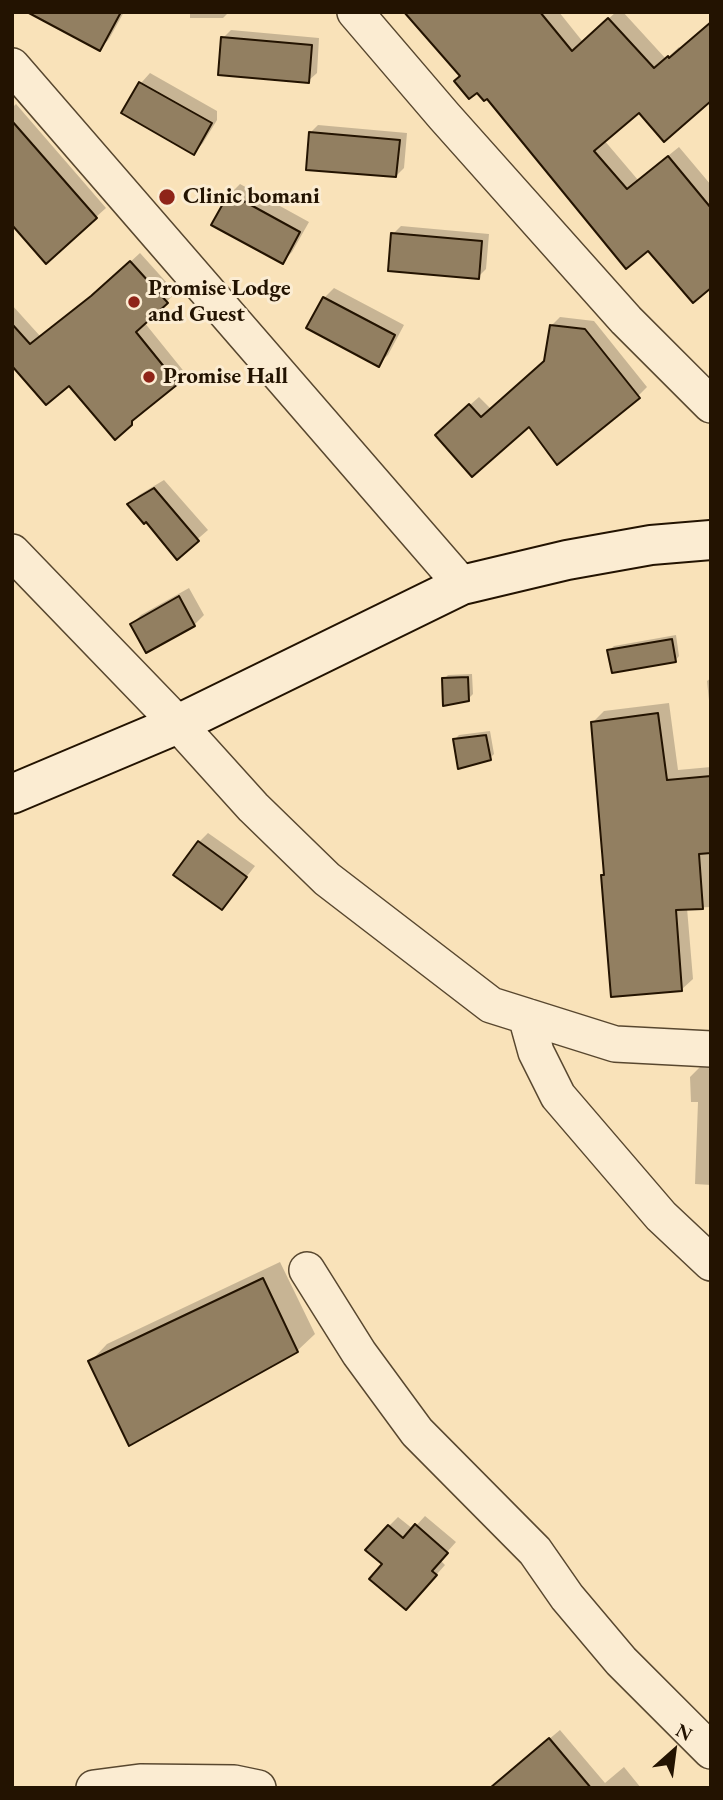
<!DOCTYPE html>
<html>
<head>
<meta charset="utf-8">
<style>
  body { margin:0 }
  #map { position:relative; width:723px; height:1800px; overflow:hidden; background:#f9e2b9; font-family:"EB Garamond",serif }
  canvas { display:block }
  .frame { position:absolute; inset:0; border:14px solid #231301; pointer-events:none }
  .north { position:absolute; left:639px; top:1716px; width:70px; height:70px; -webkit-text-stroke:5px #fbecd2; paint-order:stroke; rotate:28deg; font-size:19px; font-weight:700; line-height:28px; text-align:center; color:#231301 }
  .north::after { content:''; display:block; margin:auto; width:24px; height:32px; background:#231301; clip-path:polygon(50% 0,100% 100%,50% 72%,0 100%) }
</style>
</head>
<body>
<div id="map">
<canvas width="723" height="1800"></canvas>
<div class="frame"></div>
<div class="north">N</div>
</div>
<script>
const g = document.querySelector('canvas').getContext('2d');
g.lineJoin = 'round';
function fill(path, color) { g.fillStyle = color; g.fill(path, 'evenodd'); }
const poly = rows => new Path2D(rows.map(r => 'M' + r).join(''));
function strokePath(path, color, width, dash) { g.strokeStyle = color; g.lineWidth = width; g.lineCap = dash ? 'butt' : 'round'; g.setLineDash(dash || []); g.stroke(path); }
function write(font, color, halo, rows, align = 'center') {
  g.font = font + ' "EB Garamond",serif'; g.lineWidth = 6; g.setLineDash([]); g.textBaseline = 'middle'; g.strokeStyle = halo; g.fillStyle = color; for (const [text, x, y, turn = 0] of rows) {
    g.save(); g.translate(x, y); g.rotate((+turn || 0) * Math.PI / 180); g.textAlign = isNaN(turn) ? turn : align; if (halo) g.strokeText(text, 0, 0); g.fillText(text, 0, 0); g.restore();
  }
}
const shadow = poly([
  [31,12,124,12,109,39,100,49],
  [190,12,229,12,223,18,190,18],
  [423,12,559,12,583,42,616,12,623,12,666,59,679,47,681,49,639,110,604,140,638,180,679,147,711,185,711,286,648,249,487,96,461,75],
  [231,30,319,38,317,73,308,81,223,38],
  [150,73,217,111,217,120,203,143,194,153,123,113,141,83],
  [16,104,106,208,96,217,12,222,12,108],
  [318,125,407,133,404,168,396,176,310,133],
  [240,184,309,222,292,252,282,262,230,194],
  [401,226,489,234,486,269,478,277,393,234],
  [140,253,176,293,144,322,186,374,141,412,130,424,70,384,12,363,12,305,40,336,103,287],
  [334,288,404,325,388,355,378,364,324,298],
  [560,317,594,321,647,387,638,396,529,424,446,426,479,397,491,409,546,361,551,326],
  [164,480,208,530,177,557,146,520,129,504,139,495],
  [189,588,204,615,194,625,147,651,132,624,141,615],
  [676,635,679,656,675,661,609,650,614,646],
  [472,674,473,694,468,699,444,679,448,675],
  [711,678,711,720,707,681],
  [669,703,678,770,711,767,711,907,687,908,693,979,681,990,606,873,593,722,604,711],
  [490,731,494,754,490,758,454,740,459,735],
  [208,833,255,866,222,908,199,842],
  [711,1066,711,1185,695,1184,698,1102,691,1102,690,1077,700,1067],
  [280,1262,315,1334,297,1351,90,1362,107,1344],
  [425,1516,456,1542,440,1560,445,1565,415,1599,384,1564,389,1526,398,1517,413,1529],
  [560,1730,605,1783,624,1767,641,1788,510,1788,512,1770]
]);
const building = poly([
  [27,12,121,12,100,51,27,12],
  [404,12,540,12,572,51,608,18,654,68,668,56,669,58,711,22,711,101,664,142,639,113,594,151,627,189,668,156,711,208,711,288,693,303,648,251,626,269,487,99,484,101,477,93,469,99,454,81,460,76,404,12],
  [221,37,312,45,309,83,218,75,221,37],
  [139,82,212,123,194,155,121,113,139,82],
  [12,121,97,218,46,264,12,225,12,121],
  [309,132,400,140,396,177,306,170,309,132],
  [229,193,300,232,283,264,211,225,229,193],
  [391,233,482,241,479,279,388,271,391,233],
  [130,261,168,303,136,332,178,384,132,421,132,425,115,440,69,386,46,405,12,366,12,324,30,344,91,296,130,261],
  [323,297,395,335,379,367,306,328,323,297],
  [550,325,585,329,640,398,557,465,529,427,472,477,435,435,469,404,481,417,544,361,550,325],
  [154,488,199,541,177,560,146,522,144,524,127,504,154,488],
  [179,596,195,626,146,653,130,624,179,596],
  [672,639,676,662,612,673,607,650,672,639],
  [468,677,469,701,443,706,442,678,468,677],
  [658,713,667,780,711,776,711,853,699,854,703,909,676,910,682,991,611,997,601,875,604,875,591,722,658,713],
  [486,735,491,760,458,769,453,739,486,735],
  [198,841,247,877,222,910,173,875,198,841],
  [263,1278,298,1352,129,1446,88,1361,263,1278],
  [415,1524,448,1553,432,1571,437,1575,406,1610,369,1579,382,1564,365,1550,388,1525,403,1538,415,1524],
  [549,1738,591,1788,490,1788,549,1738]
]);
const minor = poly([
  [355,12,444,116,626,320,711,405],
  [12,66,462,585],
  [12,552,178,724,253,807,327,879,491,1005,615,1044,711,1049],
  [526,1016,536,1052,558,1096,661,1216,711,1263],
  [307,1270,359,1353,417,1432,535,1551,567,1597,621,1661,711,1751],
  [94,1788,140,1782,234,1783,258,1788]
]);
const secondary = poly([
  [12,794,178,724,462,585,567,560,651,545,711,540]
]);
const markers = [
  [167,197,9,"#8f2418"],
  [134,302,7,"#8f2418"],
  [149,377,7,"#8f2418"]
];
const poiNames = [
  ["Clinic bomani",183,197],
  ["Promise Lodge",148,289],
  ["and Guest",148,315],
  ["Promise Hall",163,377]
];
fill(shadow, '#0003');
fill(building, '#927f61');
strokePath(building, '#231301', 2);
strokePath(minor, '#58472f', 38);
strokePath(secondary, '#231301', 42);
strokePath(minor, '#fbecd2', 35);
strokePath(secondary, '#fbecd2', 38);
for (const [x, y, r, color] of markers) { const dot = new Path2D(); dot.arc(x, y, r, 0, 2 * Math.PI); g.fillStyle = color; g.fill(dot); strokePath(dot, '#fbecd2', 2.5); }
write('bold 23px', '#231301', '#fbecd2', poiNames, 'left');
</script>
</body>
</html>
